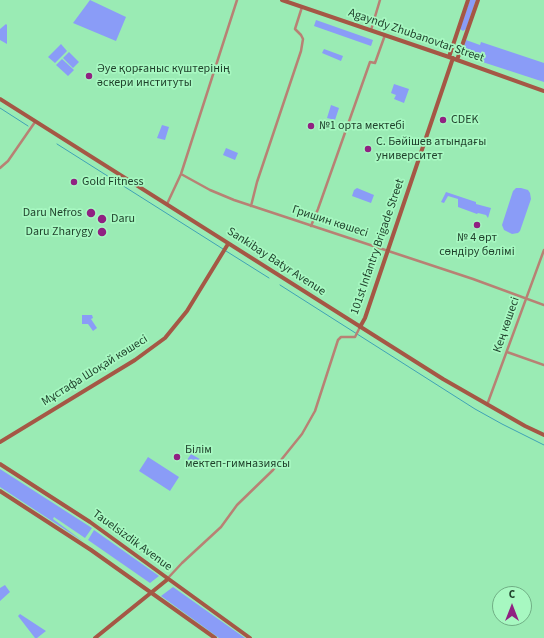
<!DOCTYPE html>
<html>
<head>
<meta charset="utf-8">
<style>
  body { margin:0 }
  #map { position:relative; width:544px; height:638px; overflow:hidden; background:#9aebb4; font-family:"Source Sans 3",sans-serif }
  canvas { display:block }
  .north { position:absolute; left:492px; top:586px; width:40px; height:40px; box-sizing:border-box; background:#a7f8c1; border:1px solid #70ae85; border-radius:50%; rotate:0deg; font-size:11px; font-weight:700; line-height:16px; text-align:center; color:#1e3f2a }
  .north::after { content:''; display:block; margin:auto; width:14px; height:18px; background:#902182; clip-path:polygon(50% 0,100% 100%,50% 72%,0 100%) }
</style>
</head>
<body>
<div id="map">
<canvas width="544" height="638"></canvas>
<div class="north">С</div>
</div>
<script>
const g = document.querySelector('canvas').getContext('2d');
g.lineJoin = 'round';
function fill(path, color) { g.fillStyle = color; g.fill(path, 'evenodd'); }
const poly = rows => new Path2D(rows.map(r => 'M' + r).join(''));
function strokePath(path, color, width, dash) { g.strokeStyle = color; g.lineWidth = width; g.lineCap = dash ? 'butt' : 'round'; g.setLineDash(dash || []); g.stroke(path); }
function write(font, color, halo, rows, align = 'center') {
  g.font = font + ' "Source Sans 3",sans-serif'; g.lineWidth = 3.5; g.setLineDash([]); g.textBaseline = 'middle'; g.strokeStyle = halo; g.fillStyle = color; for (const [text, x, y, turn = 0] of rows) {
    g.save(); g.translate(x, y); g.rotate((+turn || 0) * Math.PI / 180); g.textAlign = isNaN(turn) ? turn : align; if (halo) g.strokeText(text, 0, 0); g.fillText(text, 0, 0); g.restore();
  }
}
const green = poly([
  [90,0,126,17,116,41,73,23],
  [470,0,476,0,466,29,463,31,460,29],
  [316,20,373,40,371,46,314,26],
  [6,24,7,25,7,44,0,40,0,29],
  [466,40,480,45,481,42,544,63,544,82,461,55],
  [61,44,67,51,55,63,48,57],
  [324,49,343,56,341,61,322,53],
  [69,52,79,62,73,68,63,58],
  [62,59,74,70,68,76,56,65],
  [394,84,409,89,404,103,394,99,396,95,391,93],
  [331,105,339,108,335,120,327,118],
  [162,125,169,127,165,140,157,138],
  [226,148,238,153,235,160,223,155],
  [357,188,374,195,371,203,352,196,354,190],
  [516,188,521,188,528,190,530,193,531,199,520,231,518,233,512,234,504,230,502,225,513,191],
  [446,192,476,202,476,204,491,208,488,218,486,215,478,213,477,214,458,207,458,199,448,196,444,203,441,202],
  [82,315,92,315,93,318,91,319,97,328,93,331,88,324,82,324],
  [191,454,205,462,202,469,187,460],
  [148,457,179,477,170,491,139,471],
  [0,469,92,528,85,538,54,517,53,519,84,542,0,487],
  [94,530,159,576,150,583,88,540],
  [5,585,10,592,0,601,0,588],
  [173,587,245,638,219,638,161,596],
  [20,614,46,631,37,638,35,638,18,616]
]);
const stream = poly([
  [0,108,28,126],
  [57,144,223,249],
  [226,251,269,278],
  [280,285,475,409,502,424,544,445]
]);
const street = poly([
  [371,30,380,0],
  [0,168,8,161,35,122],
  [181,174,210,190,234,200,473,279,544,305],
  [167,204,181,174,237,0],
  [251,206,257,182,301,51,303,39,301,35,295,29,302,7],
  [311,226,318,209,370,62,375,63,385,35],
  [507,352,544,365],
  [487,405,544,250],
  [168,578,182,563,221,527,237,505,273,470,302,434,315,411,338,340,341,337,355,337,360,327]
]);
const secondary = poly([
  [282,0,446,56,544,91],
  [449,57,468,0],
  [457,60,478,0],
  [0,99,443,379,525,426,544,435],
  [360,327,365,318,453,58],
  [0,442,135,360,165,338,187,311,228,244],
  [0,464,90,522,250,638],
  [0,491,91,550,215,638],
  [95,638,168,579]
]);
const markers = [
  [89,76,4,"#902182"],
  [443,120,4,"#902182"],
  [311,126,4,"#902182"],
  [368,149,4,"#902182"],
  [74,182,4,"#902182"],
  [91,213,5,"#902182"],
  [102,219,5,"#902182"],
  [477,225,4,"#902182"],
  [102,232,5,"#902182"],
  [177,457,4,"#902182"]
];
const streetNames = [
  ["Agayndy Zhubanovtar Street",416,36,19],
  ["Гришин көшесі",330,222,18],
  ["101st Infantry Brigade Street",378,247,-71],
  ["Sankibay Batyr Avenue",276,262,33],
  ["Кең көшесі",507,325,-71],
  ["Мұстафа Шоқай көшесі",95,371,-32],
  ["Tauelsizdik Avenue",132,541,36]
];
const poiNames = [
  ["Әуе қорғаныс күштерінің",97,69],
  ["әскери институты",97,83],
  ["CDEK",451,120],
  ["№1 орта мектебі",319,126],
  ["С. Бәйішев атындағы",376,142],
  ["университет",376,156],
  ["Gold Fitness",82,182],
  ["Daru Nefros",82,213,"right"],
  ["Daru",111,219],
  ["Daru Zharygy",93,232,"right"],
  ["№ 4 өрт",477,238,"center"],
  ["сөндіру бөлімі",477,252,"center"],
  ["Білім",185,450],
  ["мектеп-гимназиясы",185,464]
];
fill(green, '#8a9cf7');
strokePath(stream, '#3fa2b6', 1);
strokePath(street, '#b88174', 2.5);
strokePath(secondary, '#a55745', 4);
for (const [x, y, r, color] of markers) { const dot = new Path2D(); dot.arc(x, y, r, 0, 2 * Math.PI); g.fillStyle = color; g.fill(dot); strokePath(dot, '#a7f8c1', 1.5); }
write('12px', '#1e3f2a', '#a7f8c1', streetNames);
write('12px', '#1e3f2a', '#a7f8c1', poiNames, 'left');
</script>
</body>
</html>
